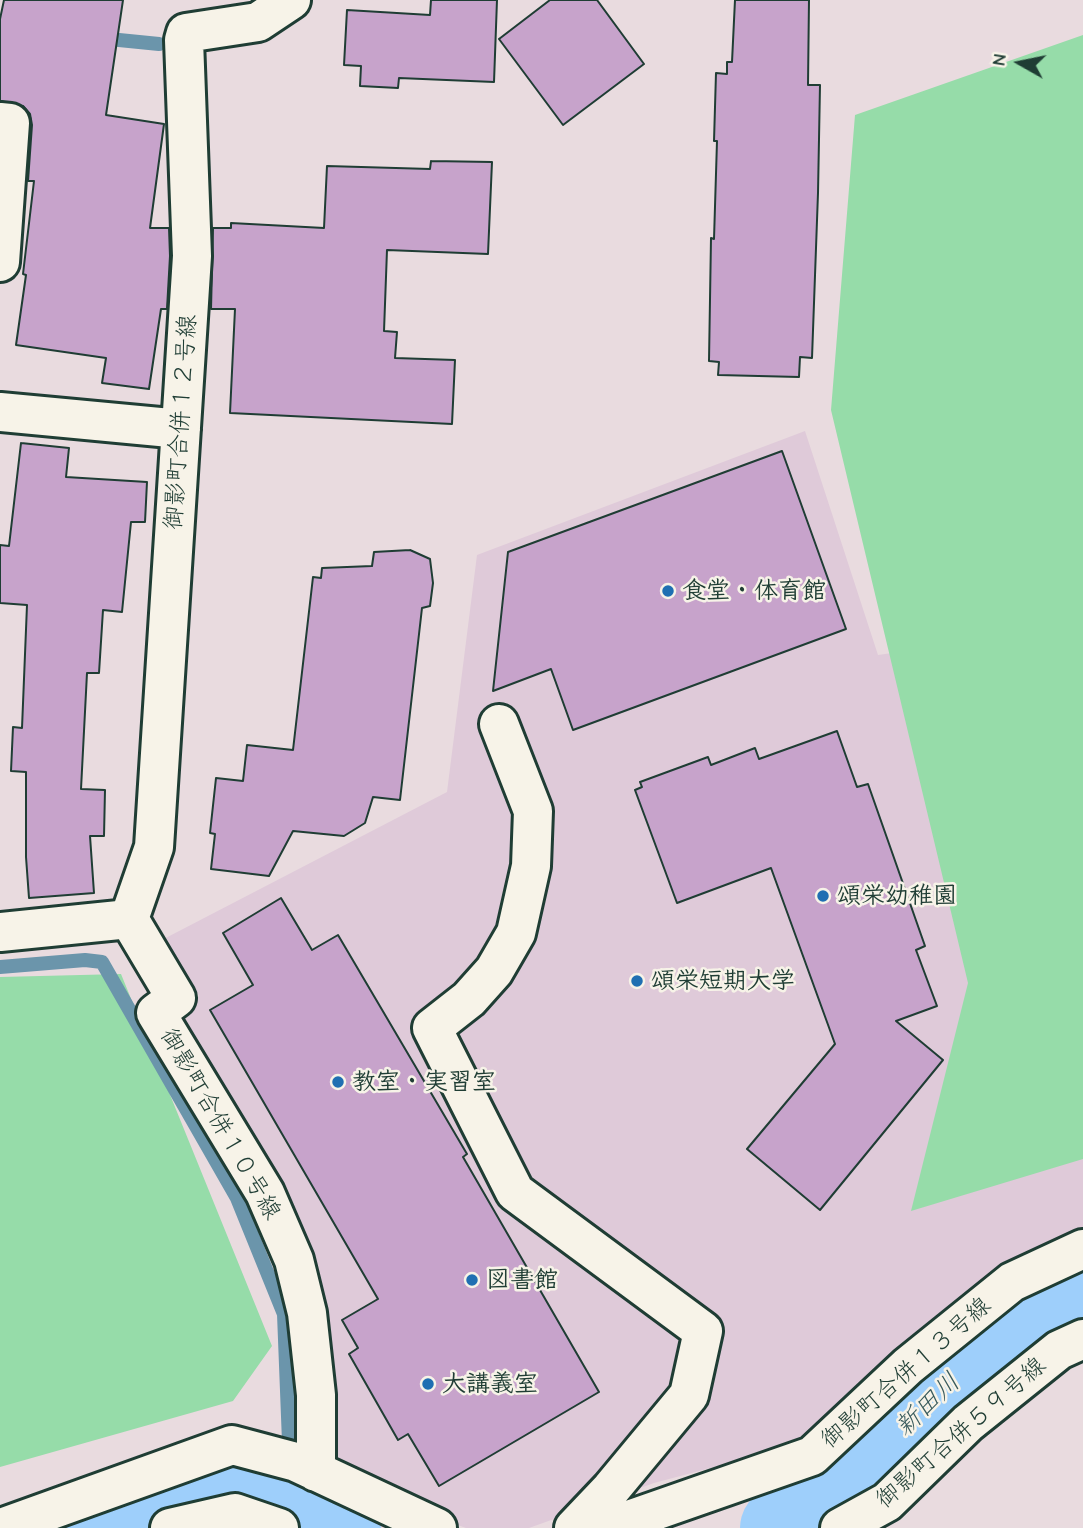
<!DOCTYPE html>
<html>
<head>
<meta charset="utf-8">
<style>
  body { margin:0 }
  #map { position:relative; width:1083px; height:1528px; overflow:hidden; background:#e9dbdf; font-family:"Comic Neue",sans-serif }
  canvas { display:block }
  .north { position:absolute; left:985px; top:28px; width:70px; height:70px; -webkit-text-stroke:5px #f7f3e8; paint-order:stroke; rotate:279deg; font-size:19px; font-weight:700; line-height:28px; text-align:center; color:#1f3d34 }
  .north::after { content:''; display:block; margin:auto; width:24px; height:32px; background:#1f3d34; clip-path:polygon(50% 0,100% 100%,50% 72%,0 100%) }
</style>
</head>
<body>
<div id="map">
<canvas width="1083" height="1528"></canvas>
<div class="north">N</div>
</div>
<script>
const g = document.querySelector('canvas').getContext('2d');
g.lineJoin = 'round';
function fill(path, color) { g.fillStyle = color; g.fill(path, 'evenodd'); }
const poly = rows => new Path2D(rows.map(r => 'M' + r).join(''));
function strokePath(path, color, width, dash) { g.strokeStyle = color; g.lineWidth = width; g.lineCap = dash ? 'butt' : 'round'; g.setLineDash(dash || []); g.stroke(path); }
function write(font, color, halo, rows, align = 'center') {
  g.font = font + ' "Comic Neue","Klee One",sans-serif'; g.lineWidth = 5; g.setLineDash([]); g.textBaseline = 'middle'; g.strokeStyle = halo; g.fillStyle = color; for (const [text, x, y, turn = 0] of rows) {
    g.save(); g.translate(x, y); g.rotate((+turn || 0) * Math.PI / 180); g.textAlign = isNaN(turn) ? turn : align; if (halo) g.strokeText(text, 0, 0); g.fillText(text, 0, 0); g.restore();
  }
}
const built = poly([
  [805,431,878,655,927,648,1083,790,1083,1235,1003,1271,793,1446,654,1483,529,1528,466,1528,425,1513,333,1466,327,1388,173,1013,199,996,179,960,167,965,156,943,447,792,477,555]
]);
const green = poly([
  [1083,35,1083,1159,911,1211,968,983,831,410,855,115],
  [121,974,272,1346,233,1401,0,1467,0,977]
]);
const stream = poly([
  [99,38,159,44],
  [0,967,85,960,102,962,237,1198,284,1314,289,1442,282,1496]
]);
const river = poly([
  [97,1528,208,1494,282,1496,339,1528],
  [782,1528,830,1501,994,1340,1083,1296]
]);
const building = poly([
  [4,0,123,0,106,115,164,124,150,228,169,228,170,256,167,309,161,309,149,389,102,383,106,358,16,345,26,275,23,274,34,181,28,181,32,125,30,114,23,106,0,101,0,19,4,0],
  [431,0,497,0,494,82,399,78,398,88,360,86,361,66,344,65,347,10,430,15,431,0],
  [550,0,597,0,644,64,563,125,499,39,550,0],
  [735,0,809,0,808,85,820,85,818,193,812,358,800,357,799,377,718,375,719,362,709,361,711,238,714,239,717,141,714,141,716,73,727,74,727,62,732,62,735,0],
  [431,161,492,162,488,254,387,250,384,331,397,332,395,358,455,360,452,424,230,413,235,309,211,309,213,228,231,228,231,223,324,228,327,166,430,169,431,161],
  [21,443,69,448,66,477,147,482,145,522,131,522,122,612,103,610,99,673,87,673,81,789,105,790,104,836,90,836,94,893,29,898,26,857,26,772,11,771,13,727,22,728,27,605,0,603,0,545,9,546,21,443],
  [782,451,846,629,573,730,551,669,493,691,508,552,782,451],
  [410,550,430,559,433,583,430,606,422,608,400,800,373,797,365,823,344,836,293,831,269,876,211,869,215,834,210,833,216,778,243,781,247,745,293,750,313,577,321,578,322,568,372,566,374,552,410,550],
  [837,731,857,787,868,784,925,946,916,950,937,1006,896,1021,943,1060,820,1210,747,1149,835,1044,771,868,677,903,635,790,642,787,640,782,708,757,711,765,755,748,759,759,837,731],
  [281,898,312,950,338,935,467,1154,463,1157,599,1392,439,1486,408,1434,398,1440,349,1354,358,1348,342,1320,378,1299,210,1010,253,985,223,933,281,898]
]);
const minor = poly([
  [0,122,10,123,0,262],
  [0,412,181,429],
  [499,724,533,811,531,866,516,933,494,971,469,999,432,1028,515,1192,703,1331,689,1395,611,1489,574,1528],
  [129,919,154,847,192,256,184,40,186,33,258,22,291,0],
  [129,919,176,998,156,1013,265,1193,294,1260,307,1313,316,1395,316,1472],
  [0,932,129,919],
  [1,1528,232,1445,296,1462,437,1528],
  [170,1528,235,1513,279,1528],
  [606,1528,812,1456,908,1366,1012,1282,1083,1249],
  [840,1528,887,1502,968,1423,1059,1350,1083,1339]
]);
const markers = [
  [668,591,7,"#1f6fb2"],
  [823,896,7,"#1f6fb2"],
  [637,981,7,"#1f6fb2"],
  [338,1082,7,"#1f6fb2"],
  [472,1280,7,"#1f6fb2"],
  [428,1384,7,"#1f6fb2"]
];
const streetNames = [
  ["御影町合併１２号線",181,422,-86],
  ["御影町合併１０号線",220,1124,60],
  ["御影町合併１３号線",906,1373,-41],
  ["御影町合併５９号線",961,1433,-41]
];
const poiNames = [
  ["食堂・体育館",682,591],
  ["頌栄幼稚園",837,896],
  ["頌栄短期大学",651,981],
  ["教室・実習室",352,1082],
  ["図書館",486,1280],
  ["大講義室",442,1384]
];
const waterNames = [
  ["新田川",928,1405,-44]
];
fill(built, '#dfcad9');
fill(green, '#96dca9');
strokePath(stream, '#6b95ab', 14);
strokePath(river, '#9ecffb', 84);
fill(building, '#c7a3cb');
strokePath(building, '#1f3d34', 2);
strokePath(minor, '#1f3d34', 44);
strokePath(minor, '#f7f3e8', 38);
for (const [x, y, r, color] of markers) { const dot = new Path2D(); dot.arc(x, y, r, 0, 2 * Math.PI); g.fillStyle = color; g.fill(dot); strokePath(dot, '#f7f3e8', 2.5); }
write('24px', '#1f3d34', '#f7f3e8', streetNames);
write('bold 24px', '#1f3d34', '#f7f3e8', poiNames, 'left');
write('italic 26px', '#385a5c', '#f7f3e8', waterNames);
</script>
</body>
</html>
